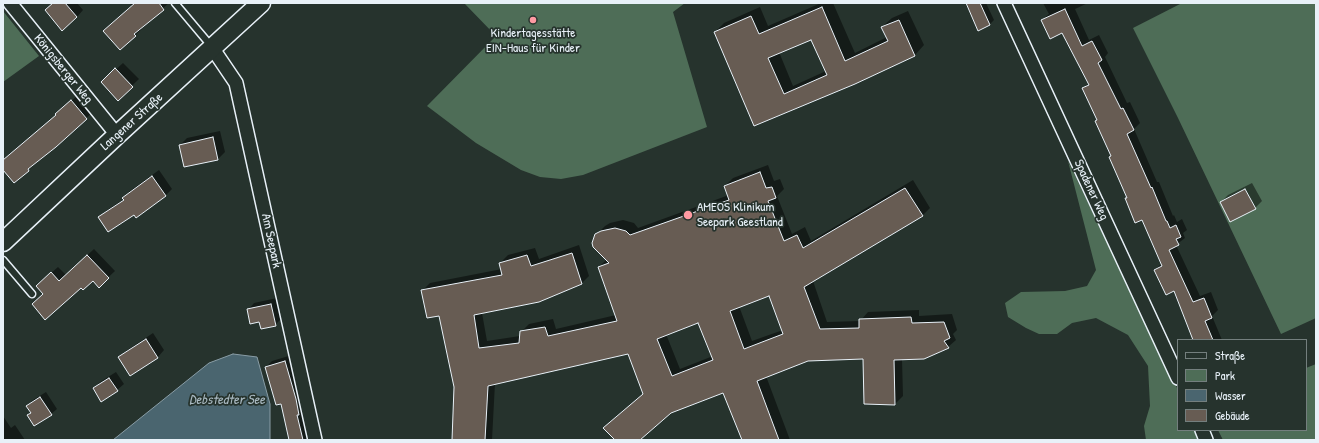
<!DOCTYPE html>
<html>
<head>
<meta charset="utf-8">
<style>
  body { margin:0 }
  #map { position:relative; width:1319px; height:443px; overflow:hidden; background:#26332d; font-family:"Patrick Hand",sans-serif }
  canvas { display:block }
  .frame { position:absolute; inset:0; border:4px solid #e8f1f8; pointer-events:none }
  .legend { position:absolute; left:1177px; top:339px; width:130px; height:92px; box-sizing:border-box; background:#26332d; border:1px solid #747f7e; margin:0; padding:5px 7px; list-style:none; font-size:12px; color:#e8f1f8 }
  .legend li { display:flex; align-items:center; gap:8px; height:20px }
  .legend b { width:20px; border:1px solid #747f7e }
</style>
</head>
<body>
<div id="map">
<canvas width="1319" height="443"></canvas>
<div class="frame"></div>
<ul class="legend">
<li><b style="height:5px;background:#26332d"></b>Straße</li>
<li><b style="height:11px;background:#4e6d57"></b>Park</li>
<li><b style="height:11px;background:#4a656f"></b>Wasser</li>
<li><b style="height:11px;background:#675c53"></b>Gebäude</li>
</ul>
</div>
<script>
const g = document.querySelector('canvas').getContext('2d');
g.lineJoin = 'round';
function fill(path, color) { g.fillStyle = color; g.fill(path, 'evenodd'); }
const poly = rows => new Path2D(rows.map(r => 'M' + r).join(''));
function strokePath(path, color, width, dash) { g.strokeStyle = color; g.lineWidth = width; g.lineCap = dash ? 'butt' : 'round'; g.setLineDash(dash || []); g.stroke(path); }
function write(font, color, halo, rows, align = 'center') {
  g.font = font + ' "Patrick Hand",sans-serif'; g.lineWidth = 3.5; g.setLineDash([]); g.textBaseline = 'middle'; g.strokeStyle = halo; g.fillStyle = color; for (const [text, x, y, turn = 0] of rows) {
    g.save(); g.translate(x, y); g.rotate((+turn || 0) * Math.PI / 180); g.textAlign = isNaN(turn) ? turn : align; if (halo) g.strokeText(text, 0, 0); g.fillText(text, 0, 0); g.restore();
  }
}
const green = poly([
  [464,3,685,3,673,12,707,127,583,175,561,179,540,177,521,170,476,143,427,106,496,36],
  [1182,3,1316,3,1316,318,1281,334,1178,118,1133,28],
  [3,11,39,56,3,82],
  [1068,161,1178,390,1178,430,1196,430,1200,440,1146,440,1144,426,1150,406,1148,366,1128,335,1096,318,1072,323,1057,334,1039,334,1026,328,1008,317,1005,303,1021,292,1065,291,1087,286,1096,270],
  [1316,364,1316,440,1223,440,1218,430,1306,430,1306,368]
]);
const water = poly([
  [233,354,257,357,270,404,270,440,113,440,209,363,233,354]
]);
const shadow = poly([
  [53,3,77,3,83,10,77,17],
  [129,3,169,3,140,28,142,29,120,48,132,6],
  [821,3,833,3,855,53,887,37,882,27,892,18,908,11,924,45,915,55,855,83,755,125,715,32,724,23,760,7,768,26],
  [811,38,826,71,793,86,779,52],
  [967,3,986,3,994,20,989,25],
  [1043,3,1088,3,1075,9,1089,40,1099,35,1108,53,1105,57,1127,103,1130,102,1140,123,1134,129,1157,182,1159,182,1173,216,1174,215,1177,222,1182,219,1187,230,1183,233,1185,238,1176,245,1200,296,1211,292,1218,310,1212,316,1222,340,1194,340,1175,290,1155,270,1162,263,1143,219,1126,199,1128,197,1112,156,1098,120,1083,89,1089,83,1063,32,1042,20,1049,14],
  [123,63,139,79,118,99,102,82],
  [78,95,93,112,14,182,3,168,3,161,57,114],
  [220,131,225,152,218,159,185,166,180,145,187,138],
  [768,165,774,181,780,179,784,189,777,196,792,234,805,227,811,241,913,180,930,208,922,216,813,281,827,322,860,321,868,312,919,310,919,316,952,314,957,330,953,334,956,340,948,347,902,359,903,396,895,404,864,358,808,360,766,376,790,440,743,440,724,392,670,412,638,440,616,440,644,393,628,353,495,383,492,440,453,440,455,387,440,315,422,291,430,283,502,269,500,263,508,255,535,248,539,259,579,245,589,276,581,284,482,313,487,341,520,336,521,332,529,324,553,319,556,329,616,315,599,267,607,259,596,235,605,226,610,223,623,220,634,223,638,228,729,195,725,186,733,178],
  [770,295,783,330,752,341,739,306],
  [699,321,713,356,680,369,666,334],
  [159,170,172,189,166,195,134,213,100,217,106,211,124,199,123,198,130,191],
  [1252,183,1262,201,1255,208,1221,202,1228,195],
  [94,249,115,271,99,286,93,280,81,287,44,294,43,280,58,267,66,275],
  [277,298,282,318,275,325,260,321,248,310,254,303],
  [153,333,164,350,158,357,131,375,120,358,126,351],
  [292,355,311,440,290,440,282,403,266,367,272,361],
  [116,372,124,384,117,390,94,389,100,382],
  [46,392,57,409,51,414,31,413,27,406,33,400],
  [3,416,11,428,15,425,25,440,3,440]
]);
const building = poly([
  [53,3,65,3,77,17,62,31,45,10,53,3],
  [135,3,159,3,164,10,134,34,136,36,120,50,103,31,135,3],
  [966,3,980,3,990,25,978,31,966,3],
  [822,7,845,61,888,41,881,27,899,20,915,56,855,84,754,126,714,32,751,16,759,34,822,7],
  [811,40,827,75,784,94,768,58,811,40],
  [1065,9,1082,46,1092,41,1102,60,1098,63,1121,109,1123,108,1134,130,1127,134,1151,188,1152,187,1166,221,1167,221,1170,228,1176,225,1181,237,1176,239,1179,245,1169,250,1193,302,1204,298,1212,318,1205,321,1213,340,1193,340,1174,291,1166,295,1154,270,1162,266,1142,220,1135,223,1125,198,1127,198,1109,157,1111,156,1095,121,1097,120,1082,88,1089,85,1062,33,1050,39,1041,20,1065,9],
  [115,68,133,87,118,101,101,82,115,68],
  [71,100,87,119,56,147,28,169,29,171,14,183,3,170,3,160,56,115,55,114,71,100],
  [213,137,218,160,184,167,179,145,213,137],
  [760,172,766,188,772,187,776,198,768,201,784,241,797,235,803,248,905,188,923,216,804,287,820,329,859,328,859,319,911,317,912,323,944,322,950,338,944,341,949,348,924,359,894,360,895,405,864,404,863,359,808,361,757,381,779,440,742,440,723,393,671,413,640,440,615,440,603,428,643,394,628,354,488,386,485,440,452,440,454,387,439,316,427,318,421,290,502,275,499,263,527,255,531,266,572,253,582,284,539,302,474,315,479,348,519,343,520,331,545,327,548,336,617,321,598,267,609,263,593,247,592,243,595,234,601,231,615,228,626,231,630,235,729,200,724,186,760,172],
  [769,296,783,334,744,349,730,311,769,296],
  [698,323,713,360,672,376,657,339,698,323],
  [152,176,166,196,136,218,134,215,108,232,98,217,124,200,122,198,152,176],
  [1245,189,1256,209,1230,222,1220,202,1245,189],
  [87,255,109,278,99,288,93,281,83,290,81,288,45,320,32,304,43,294,36,286,51,272,59,281,87,255],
  [271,304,276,326,261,329,259,322,250,324,247,309,271,304],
  [146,339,158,358,130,376,118,357,146,339],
  [285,361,296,399,299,415,297,415,303,440,289,440,281,404,276,405,265,367,285,361],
  [109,378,118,391,101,402,93,388,109,378],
  [40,397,52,415,34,426,27,415,31,413,26,406,40,397]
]);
const lane = poly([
  [175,3,212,47],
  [3,260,32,294]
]);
const street = poly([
  [10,3,117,135],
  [1004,3,1178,378],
  [213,49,236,83,315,440],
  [1202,430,1206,440]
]);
const secondary = poly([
  [3,242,117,135,261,3]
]);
const markers = [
  [533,20,4,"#ff9aa2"],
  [688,215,5,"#ff9aa2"]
];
const poiNames = [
  ["Kindertagesstätte",533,34],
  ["EIN-Haus für Kinder",533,49],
  ["AMEOS Klinikum",697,208,"left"],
  ["Seepark Geestland",697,223,"left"]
];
const streetNames = [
  ["Königsberger Weg",63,69,51],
  ["Langener Straße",132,122,-42],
  ["Spadener Weg",1091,190,65],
  ["Am Seepark",271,241,78]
];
const waterNames = [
  ["Debstedter See",227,400]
];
fill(green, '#4e6d57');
fill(water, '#4a656f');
strokePath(water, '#899da6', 1);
fill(shadow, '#0007');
fill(building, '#675c53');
strokePath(building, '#e8f1f8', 1);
strokePath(lane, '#e8f1f8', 9);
strokePath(street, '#e8f1f8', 16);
strokePath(secondary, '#e8f1f8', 21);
strokePath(lane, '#26332d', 6);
strokePath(street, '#26332d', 13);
strokePath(secondary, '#26332d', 18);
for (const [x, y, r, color] of markers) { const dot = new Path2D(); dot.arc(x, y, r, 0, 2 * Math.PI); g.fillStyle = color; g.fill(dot); strokePath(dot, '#26332d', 1.5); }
write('13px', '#e8f1f8', '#26332d', poiNames);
write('13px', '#e8f1f8', '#26332d', streetNames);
write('italic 14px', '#a9b9c1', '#26332d', waterNames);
</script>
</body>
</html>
